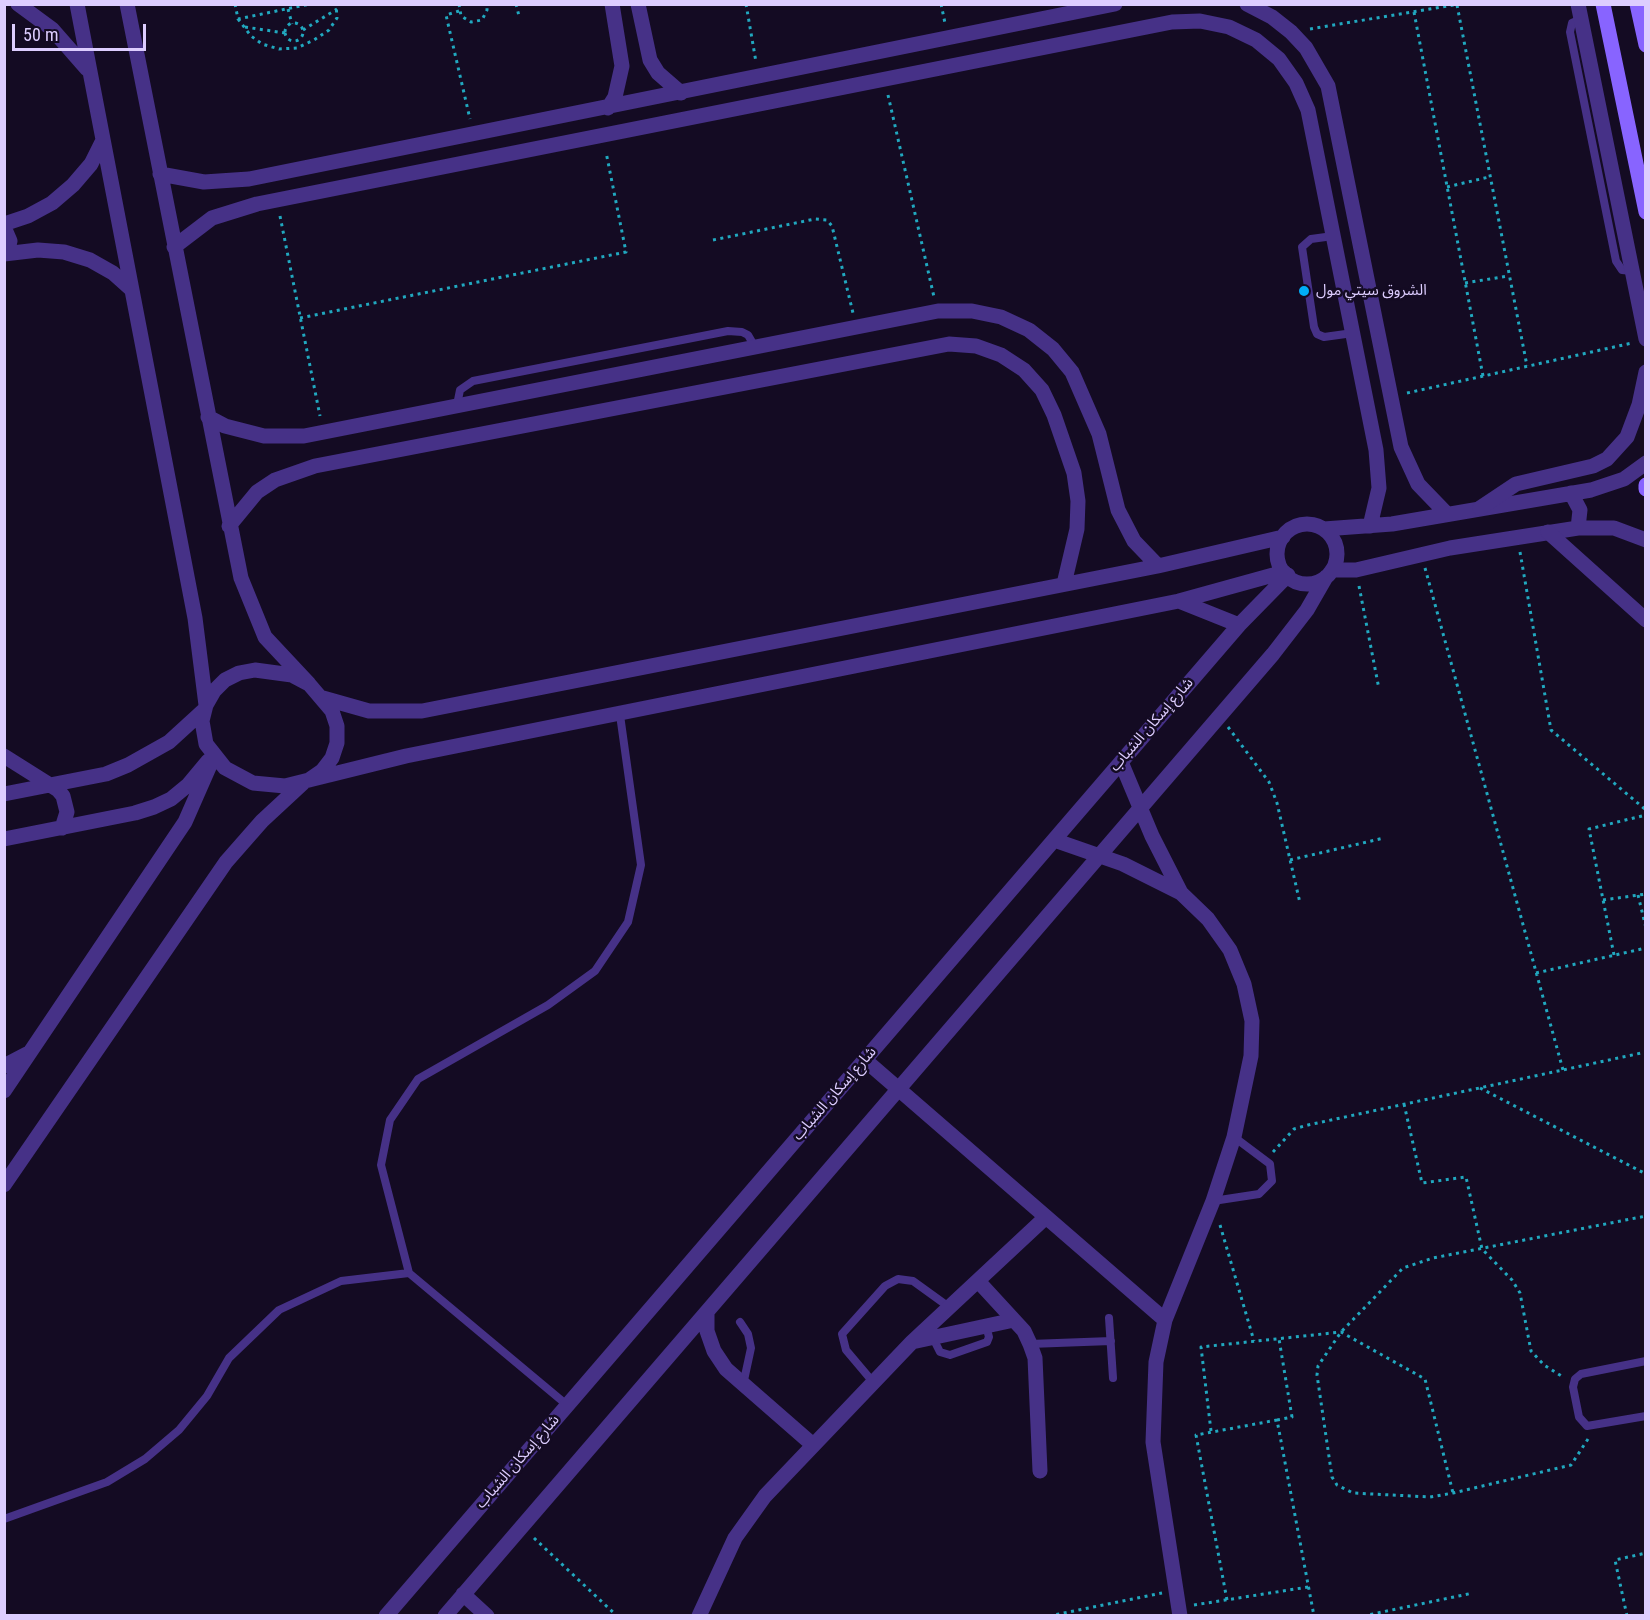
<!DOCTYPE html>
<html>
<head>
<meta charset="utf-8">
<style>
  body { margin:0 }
  #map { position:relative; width:1650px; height:1620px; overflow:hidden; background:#140b23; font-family:"Roboto Condensed",sans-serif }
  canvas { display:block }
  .frame { position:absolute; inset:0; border:6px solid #ddcdff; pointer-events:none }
  .scale { position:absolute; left:12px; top:24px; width:134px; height:27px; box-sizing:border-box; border:3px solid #ddcdff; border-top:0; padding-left:8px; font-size:18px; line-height:21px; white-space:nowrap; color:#ddcdff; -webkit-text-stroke:4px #140b23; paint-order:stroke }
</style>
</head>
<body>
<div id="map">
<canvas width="1650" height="1620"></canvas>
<div class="frame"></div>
<div class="scale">50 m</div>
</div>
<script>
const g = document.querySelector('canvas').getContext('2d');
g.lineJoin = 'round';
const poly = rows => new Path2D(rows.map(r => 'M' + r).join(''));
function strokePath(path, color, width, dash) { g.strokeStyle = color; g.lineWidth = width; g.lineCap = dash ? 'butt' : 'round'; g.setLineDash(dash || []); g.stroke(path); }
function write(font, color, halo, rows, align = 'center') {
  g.font = font + ' "Roboto Condensed","Noto Sans Arabic",sans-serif'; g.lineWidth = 5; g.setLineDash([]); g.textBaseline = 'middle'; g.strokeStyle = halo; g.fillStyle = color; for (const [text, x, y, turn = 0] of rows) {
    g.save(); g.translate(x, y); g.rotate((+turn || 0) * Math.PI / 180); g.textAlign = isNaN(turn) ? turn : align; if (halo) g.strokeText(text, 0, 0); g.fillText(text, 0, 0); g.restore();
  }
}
const path = poly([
  [235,4,238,19,310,4],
  [459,4,461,16,471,22,482,20,487,10,487,4],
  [516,4,519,16],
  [746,4,756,62],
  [941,4,945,23],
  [1457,5,1527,366],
  [288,9,292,24],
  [459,11,446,15,470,119],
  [1414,12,1483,376],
  [238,19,251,36,262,44,279,49,297,48,314,40,329,30,337,18,336,4],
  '285 32a9 9 0 1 1 18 0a9 9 0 1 1-18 0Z',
  [245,27,285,33],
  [1310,29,1460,4],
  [303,30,337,9],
  [888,95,934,297],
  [1447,187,1489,177],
  [280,216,320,416],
  [713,240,815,219,827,220,832,226,853,313],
  [1465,283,1508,276],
  [300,318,626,252,606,152],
  [1407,393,1632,343],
  [1520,552,1551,730,1646,810],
  [1425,568,1563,1070],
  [1359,586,1379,689],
  [1228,727,1269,782,1277,803,1300,903],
  [1290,860,1384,838],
  [1638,895,1646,928],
  [1603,900,1646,894],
  [1614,955,1589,829,1646,815],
  [1536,973,1646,948],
  [1480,1088,1646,1174],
  [1404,1104,1422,1183,1466,1177,1482,1249,1512,1280,1520,1293,1531,1351,1544,1365,1563,1377],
  [1273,1152,1294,1129,1308,1125,1646,1052],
  [1220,1225,1254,1341],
  [1277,1420,1292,1417,1279,1339],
  [1211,1431,1201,1347,1341,1332,1425,1379,1453,1493],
  [1588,1439,1571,1465,1453,1493,1430,1497,1353,1493,1337,1485,1332,1477,1317,1375,1318,1366,1341,1332,1403,1268,1433,1258,1646,1216],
  [534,1538,617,1616],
  [1227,1600,1196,1435,1277,1420,1314,1616],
  [1194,1605,1308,1587],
  [1049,1616,1162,1593],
  [1363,1616,1473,1593],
  [1627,1616,1615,1560,1646,1553]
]);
const service = poly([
  [1581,19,1572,23,1570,32,1616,261,1622,270,1632,271],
  [1333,236,1311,239,1302,247,1314,327,1317,334,1324,337,1353,333],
  [457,405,460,390,473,381,728,331,742,332,748,335,755,347],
  [1213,1201,1259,1194,1272,1181,1270,1164,1234,1137],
  [1109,1318,1113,1378],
  [740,1322,748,1334,751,1348,743,1385],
  [933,1338,940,1352,950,1355,987,1342,989,1337,986,1326],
  [1030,1344,1111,1341],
  [1646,1361,1581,1374,1575,1379,1573,1387,1579,1417,1587,1426,1646,1416],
  [873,1382,846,1350,842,1334,885,1286,898,1279,913,1281,949,1307],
  [567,1405,409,1273,381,1165,390,1120,418,1079,548,1005,595,971,628,922,641,865,620,715],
  [4,1519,107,1482,145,1459,179,1430,207,1396,229,1358,279,1310,341,1281,409,1273]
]);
const minor = poly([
  [18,4,52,29,87,69],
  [77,4,195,618,206,705],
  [127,4,241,578,265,637,309,684],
  [638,4,650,60,658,73,681,93],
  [1247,4,1272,17,1291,32,1306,48,1328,86,1401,447,1418,484,1446,513],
  [608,108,615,97,622,66,612,4],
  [160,174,204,182,249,179,1115,4],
  [4,224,28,216,52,203,73,185,91,164,103,140],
  [4,227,10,241,7,253],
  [174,247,212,218,257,204,1172,22,1200,21,1229,27,1256,40,1279,59,1296,83,1308,110,1376,450,1379,488,1370,526],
  [4,254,38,250,64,252,90,260,113,273,132,290],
  [208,417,225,426,264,436,304,436,938,311,972,311,1001,317,1029,330,1053,349,1072,372,1099,434,1118,510,1134,541,1158,566],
  [1571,493,1580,510,1578,528],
  '1277 554a30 30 0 1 1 60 0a30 30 0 1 1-60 0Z',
  [229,526,257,492,275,480,315,466,949,344,976,346,1001,355,1024,370,1042,390,1054,415,1074,473,1078,501,1077,529,1064,584],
  [1324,529,1392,524,1591,490,1624,479,1646,463],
  [1332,570,1356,570,1450,548,1578,528,1614,528,1646,540],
  [1179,601,1239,625],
  [255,670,292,675,309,684,332,711,337,726,337,743,332,758,322,771,309,780,285,786,253,783,225,768,206,744,202,721,206,705,214,691,225,680,239,673,255,670],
  [323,698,369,711,422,711,1158,566,1283,537],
  [4,756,58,790,63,796,67,812,62,828],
  [1121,762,1152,836,1181,893],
  [309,780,406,756,1179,601,1284,572],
  [4,794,106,774,128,765,169,742,204,710],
  [4,839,135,813,154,807,171,799,188,785,208,761],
  [1054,840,1123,864,1181,893,1208,919,1230,950,1244,984,1252,1021,1251,1056,1234,1137,1213,1201,1165,1320,1156,1362,1153,1442,1180,1616],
  [865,1060,1165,1320],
  [4,1066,27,1054],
  [4,1091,185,822,214,756],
  [4,1185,226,862,262,821,303,783],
  [978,1281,1024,1331,1030,1344,1035,1358,1040,1471],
  [707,1312,707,1331,714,1351,726,1369,813,1445],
  [912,1342,1014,1320],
  [463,1594,487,1616],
  [386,1616,1239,625,1288,575],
  [445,1616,1273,654,1307,610,1326,577],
  [699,1616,735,1538,765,1496,912,1342,1046,1217]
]);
const tertiary = poly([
  [1578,4,1646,339],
  [1480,508,1516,484,1593,466,1607,459,1627,437,1639,405,1646,372],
  [1548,532,1646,620]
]);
const secondary = poly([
  [1603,4,1646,212],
  [1637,4,1646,45],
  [1646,485,1646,489]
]);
const markers = [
  [1304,291,6,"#00adf8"]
];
const poiNames = [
  ["الشروق سيتي مول",1316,291]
];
const streetNames = [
  ["شارع إسكان الشباب",1152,725,-49],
  ["شارع إسكان الشباب",835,1094,-49],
  ["شارع إسكان الشباب",518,1462,-49]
];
strokePath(path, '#21a8bf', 3, [3, 4.5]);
strokePath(service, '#463187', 8);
strokePath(minor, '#463187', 15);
strokePath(tertiary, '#463187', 15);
strokePath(secondary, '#8864ff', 15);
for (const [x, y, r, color] of markers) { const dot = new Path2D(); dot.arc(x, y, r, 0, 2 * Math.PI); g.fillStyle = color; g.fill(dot); strokePath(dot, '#140b23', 2); }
write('15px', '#ddcdff', '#140b23', poiNames, 'left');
write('15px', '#ddcdff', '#140b23', streetNames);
</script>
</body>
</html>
